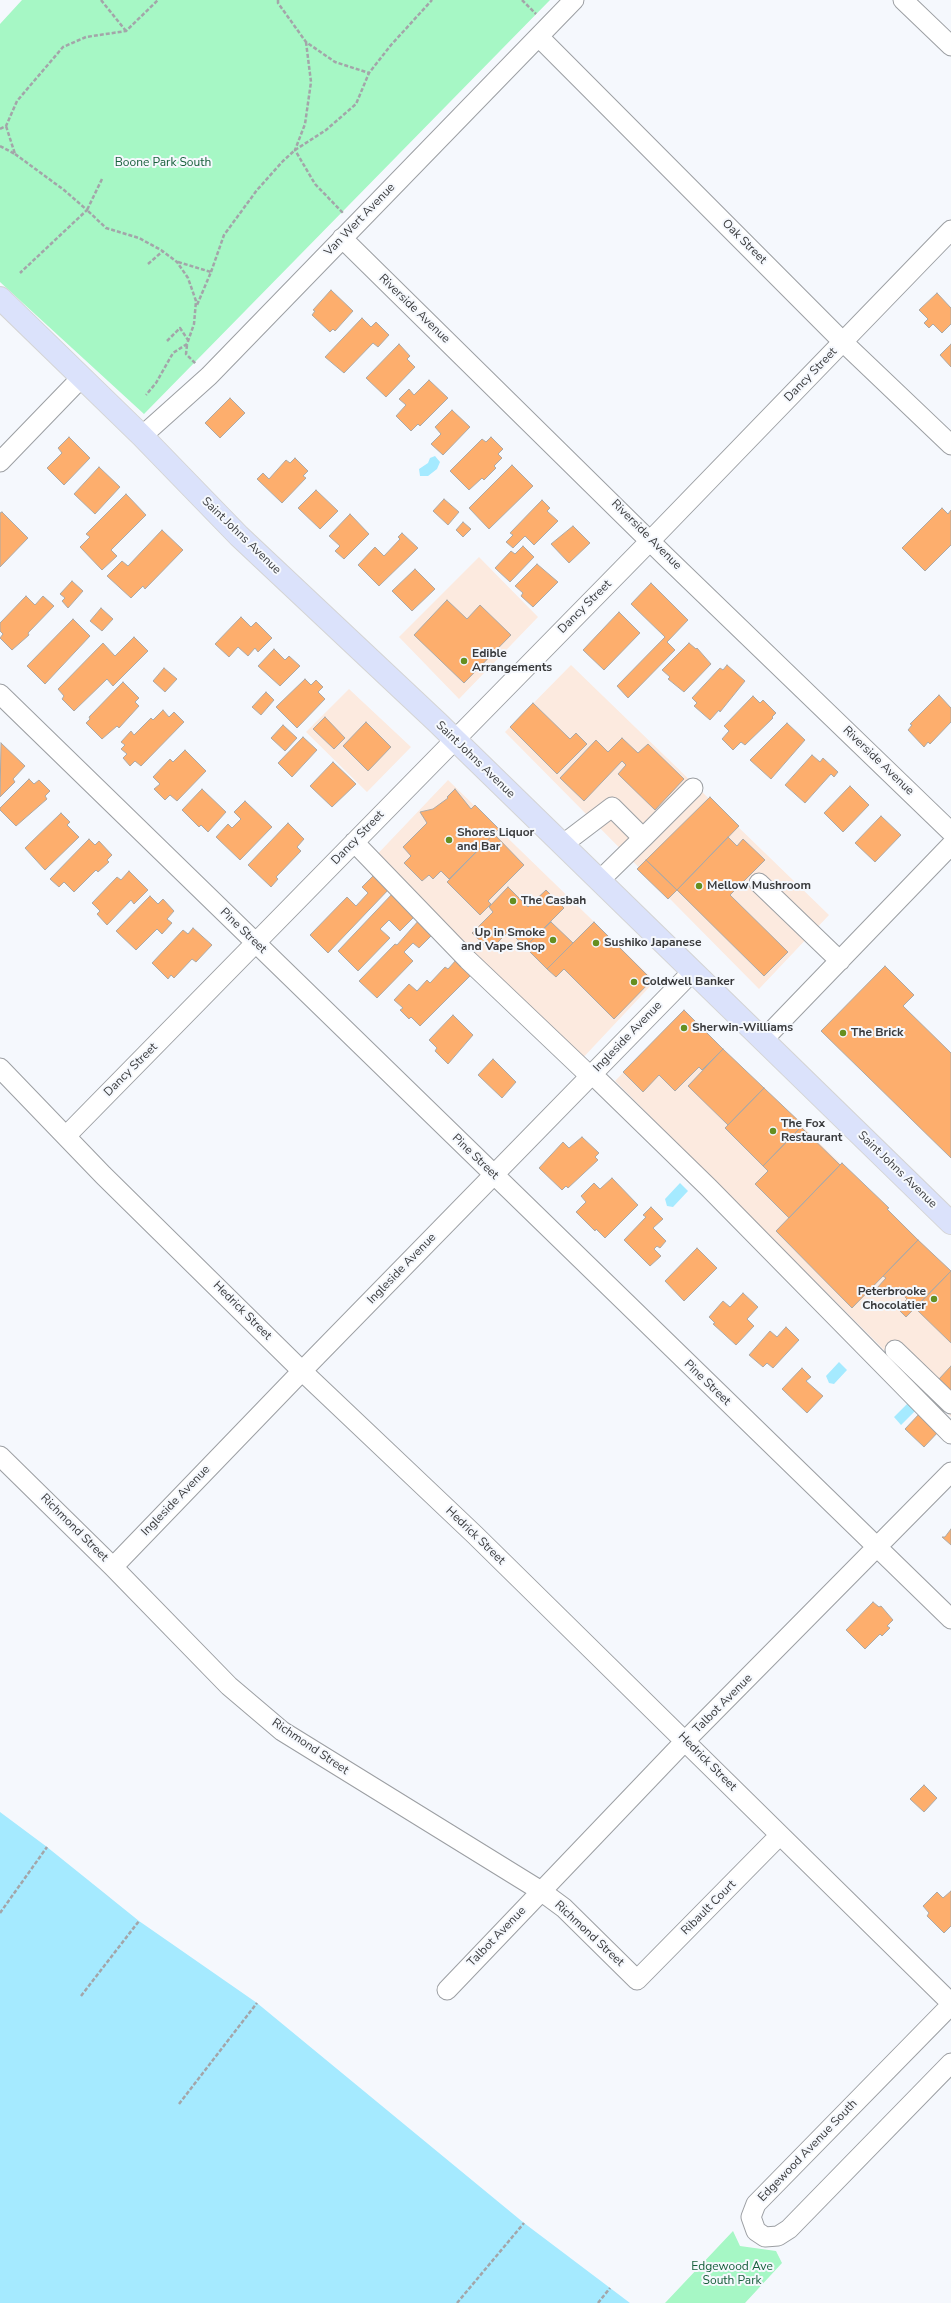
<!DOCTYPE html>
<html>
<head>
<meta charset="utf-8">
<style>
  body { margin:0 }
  canvas { display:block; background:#f5f8fd }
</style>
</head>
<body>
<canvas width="951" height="2303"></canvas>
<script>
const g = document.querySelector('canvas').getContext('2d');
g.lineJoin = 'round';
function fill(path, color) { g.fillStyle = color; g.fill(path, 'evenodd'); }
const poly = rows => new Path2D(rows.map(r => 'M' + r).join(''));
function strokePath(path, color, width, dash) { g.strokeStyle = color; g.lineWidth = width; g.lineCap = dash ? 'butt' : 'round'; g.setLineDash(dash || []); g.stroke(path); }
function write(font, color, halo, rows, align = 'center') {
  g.font = font + ' "Nunito Sans",sans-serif'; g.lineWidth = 4; g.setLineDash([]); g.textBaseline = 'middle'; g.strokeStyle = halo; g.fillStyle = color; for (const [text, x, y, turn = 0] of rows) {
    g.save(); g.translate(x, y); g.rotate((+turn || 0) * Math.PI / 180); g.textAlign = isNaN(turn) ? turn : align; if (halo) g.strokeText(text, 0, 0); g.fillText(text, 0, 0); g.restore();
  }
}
const commercial = poly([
  [479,557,538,617,459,699,399,637],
  [571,665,829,915,759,989,505,732],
  [349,689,411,747,367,792,306,732],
  [448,780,655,981,580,1061,369,863],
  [684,1011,951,1271,951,1417,615,1081]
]);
const green = poly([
  [22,0,550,0,144,414,0,282,0,24],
  [733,2231,740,2246,776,2251,782,2263,745,2303,665,2303]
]);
const water = poly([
  [435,456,440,462,437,469,428,476,420,476,419,469,428,463,430,458],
  [680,1183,688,1191,673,1207,667,1206,665,1199],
  [839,1362,847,1370,834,1384,829,1383,826,1376],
  [908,1403,915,1411,901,1425,894,1417],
  [0,1812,47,1847,139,1921,257,2003,524,2223,630,2303,0,2303]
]);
const building = poly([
  [331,290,353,311,335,331,333,329,330,332,312,315,315,311,313,310,331,290],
  [937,293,951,308,951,324,942,333,933,324,929,328,924,323,928,319,919,310,937,293],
  [362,318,371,327,376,322,389,335,378,347,373,343,344,373,325,357,362,318],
  [399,344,410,356,407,359,415,367,386,397,366,378,399,344],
  [951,344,951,367,940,355,951,344],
  [429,380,448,398,420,426,418,424,411,431,396,416,406,405,399,399,409,389,414,395,429,380],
  [230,398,245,413,220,438,205,423,230,398],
  [452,410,470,427,443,455,431,444,441,434,435,427,452,410],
  [69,437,90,458,64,485,47,468,62,453,58,448,69,437],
  [491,437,503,449,498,454,502,458,494,466,496,468,484,480,482,478,469,490,450,471,482,439,486,442,491,437],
  [295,458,308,471,303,476,306,478,282,503,257,479,263,473,269,479,286,460,290,463,295,458],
  [512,465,533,486,489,529,469,508,512,465],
  [99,467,120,487,95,514,74,494,99,467],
  [316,490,338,511,320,529,298,508,316,490],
  [126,494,146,515,111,550,117,556,102,570,80,547,90,537,86,534,126,494],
  [444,499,459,512,448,525,433,511,444,499],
  [542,500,550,508,547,511,558,521,534,545,525,536,513,548,506,542,513,535,510,533,542,500],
  [942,508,948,514,951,510,951,545,925,571,902,548,942,508],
  [2,512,28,538,0,567,0,513,2,512],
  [350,514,369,534,344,559,335,551,340,546,329,536,350,514],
  [463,522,471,529,463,537,456,530,463,522],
  [573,526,590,543,569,563,551,544,573,526],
  [162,530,183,550,145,589,143,586,131,598,107,576,122,561,128,566,162,530],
  [402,533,418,548,379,586,358,565,375,547,384,556,400,539,398,537,402,533],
  [523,546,534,557,510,582,495,568,511,551,515,554,523,546],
  [537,564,558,582,533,607,521,596,523,593,515,586,537,564],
  [415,569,435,589,412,611,392,591,415,569],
  [72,581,83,591,68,608,62,601,65,598,60,594,72,581],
  [651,583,688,620,667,642,675,650,628,698,617,686,665,637,631,604,651,583],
  [26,596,35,605,43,596,54,606,28,633,29,635,12,650,0,638,3,634,0,631,0,623,26,596],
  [447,600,467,619,480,605,511,635,464,683,414,635,447,600],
  [101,608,113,619,102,631,90,621,101,608],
  [619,612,640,633,604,670,583,650,619,612],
  [241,617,251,627,256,622,272,638,258,652,255,648,248,656,238,647,229,657,215,644,241,617],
  [73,619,90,636,45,684,27,666,73,619],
  [134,637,148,651,113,686,107,679,74,711,62,699,64,696,58,689,103,643,115,656,134,637],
  [689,643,696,649,697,648,711,664,684,692,668,679,670,677,662,670,689,643],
  [274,649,285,660,289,656,300,666,280,686,258,666,274,649],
  [727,665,745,681,720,712,719,710,710,720,694,706,697,703,692,698,720,668,723,670,727,665],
  [164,668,177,679,165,692,153,681,164,668],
  [305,679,311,685,316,680,323,687,318,692,325,699,297,728,276,707,305,679],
  [123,682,139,698,135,702,139,706,119,728,117,726,102,739,86,723,90,719,89,717,123,682],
  [266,692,274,700,261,715,252,707,266,692],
  [939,695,951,708,951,722,930,744,928,742,924,747,908,730,912,725,910,724,939,695],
  [753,696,760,703,763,700,776,713,772,717,773,718,745,745,741,742,733,750,722,739,729,731,724,726,753,696],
  [533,703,570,739,576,733,587,744,557,774,510,727,533,703],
  [163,710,169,717,174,712,184,722,141,766,135,761,130,766,123,758,127,754,121,749,125,745,121,742,131,731,134,735,151,718,153,720,163,710],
  [325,717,345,738,334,749,313,729,325,717],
  [366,722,391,747,368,771,343,746,366,722],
  [787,723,805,740,771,779,750,760,787,723],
  [283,725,297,738,285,751,271,738,283,725],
  [303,737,317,750,292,777,278,763,303,737],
  [622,738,638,753,648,744,684,779,655,810,618,774,626,765,622,761,584,801,560,778,596,740,608,752,622,738],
  [1,743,25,766,13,779,15,782,0,797,1,743],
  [185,750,206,771,177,801,170,795,165,800,154,789,160,784,153,777,170,759,173,762,185,750],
  [812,755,820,762,823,758,838,772,834,777,831,774,805,803,785,785,812,755],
  [333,762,356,784,332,807,310,786,333,762],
  [29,779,34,784,39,780,50,791,45,796,47,799,16,826,0,810,0,808,29,779],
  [850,786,869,805,843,832,824,813,850,786],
  [202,789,226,812,208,832,201,825,199,827,182,810,202,789],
  [455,789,471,809,475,805,499,829,449,879,441,871,433,879,429,875,422,881,404,863,411,856,403,847,427,823,420,812,433,809,448,798,447,797,455,789],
  [710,797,739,826,677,890,646,860,710,797],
  [245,801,272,827,240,860,216,837,228,824,232,828,241,819,234,812,245,801],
  [61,813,70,822,67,825,79,837,45,870,25,848,61,813],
  [881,816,901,835,875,862,855,843,881,816],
  [288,823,304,839,297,847,301,851,276,877,278,879,271,887,248,865,288,823],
  [494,834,524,865,488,901,491,904,480,915,447,882,494,834],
  [728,837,737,846,743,839,765,860,730,895,788,952,764,976,677,890,728,837],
  [89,839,95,845,99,841,112,855,107,860,109,862,98,872,96,870,74,892,64,882,59,887,50,879,89,839],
  [646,860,677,890,668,899,637,869,646,860],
  [129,871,148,890,134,904,131,900,107,925,97,914,100,911,92,903,117,877,121,880,129,871],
  [375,874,390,888,328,953,310,935,347,897,356,906,368,893,362,887,375,874],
  [508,887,528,907,546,890,564,908,525,947,509,931,490,950,472,933,493,912,489,907,508,887],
  [394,892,416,915,400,931,389,920,380,929,390,938,358,971,338,951,394,892],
  [150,896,158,904,163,899,174,911,167,919,172,923,162,934,157,929,136,950,116,931,150,896],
  [420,919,434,933,419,948,413,943,404,952,413,961,377,998,359,981,395,944,397,945,420,919],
  [551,922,573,943,547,969,525,947,551,922],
  [594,922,652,980,614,1019,564,969,556,977,547,969,594,922],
  [193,928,212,945,196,962,192,959,174,978,171,975,168,979,152,963,183,930,188,934,193,928],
  [457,959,472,974,420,1026,411,1017,409,1019,400,1010,403,1008,394,1000,409,984,417,991,427,980,430,983,445,967,448,969,457,959],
  [885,966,914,995,903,1006,951,1053,951,1158,821,1031,885,966],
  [684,1010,723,1049,702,1070,699,1067,675,1091,659,1075,643,1092,623,1072,684,1010],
  [453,1015,473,1035,448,1064,435,1051,437,1048,429,1040,453,1015],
  [723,1049,764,1088,728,1125,688,1086,723,1049],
  [493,1059,516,1082,502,1098,478,1075,493,1059],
  [764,1088,803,1125,763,1166,725,1128,764,1088],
  [801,1127,840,1165,789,1218,755,1184,768,1171,763,1166,801,1127],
  [582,1137,599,1153,595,1157,598,1160,568,1188,566,1186,562,1190,539,1168,563,1142,569,1148,582,1137],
  [842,1163,889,1208,887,1209,918,1240,852,1308,776,1231,842,1163],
  [612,1178,638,1205,605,1238,596,1229,595,1231,576,1212,586,1202,581,1196,594,1183,600,1189,612,1178],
  [651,1207,663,1219,653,1228,666,1241,660,1248,657,1246,654,1249,661,1256,650,1266,624,1240,646,1217,643,1215,651,1207],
  [918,1240,951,1271,906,1317,898,1309,907,1299,895,1287,885,1297,877,1288,886,1278,883,1276,918,1240],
  [697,1248,717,1268,684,1301,665,1281,697,1248],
  [951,1271,951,1343,915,1308,951,1271],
  [743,1293,758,1307,747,1319,754,1326,736,1345,713,1324,715,1323,709,1317,723,1301,730,1307,743,1293],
  [786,1327,799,1340,773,1368,767,1363,763,1367,749,1355,770,1331,777,1337,786,1327],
  [951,1366,951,1391,939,1379,951,1366],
  [802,1368,811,1377,806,1381,823,1396,807,1413,782,1389,802,1368],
  [921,1412,940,1430,924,1447,905,1429,921,1412],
  [951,1529,951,1545,942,1537,945,1537,951,1529],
  [873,1602,879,1607,881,1606,893,1620,887,1626,890,1628,882,1636,880,1634,865,1649,846,1630,873,1602],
  [924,1785,937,1798,924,1812,910,1799,924,1785],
  [951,1891,951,1926,944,1933,927,1916,929,1913,923,1906,937,1892,943,1898,951,1891]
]);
const path = poly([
  [101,0,126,31],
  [278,0,278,3,306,42,335,62,369,73],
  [522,0,536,14],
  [306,42,311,82,305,124,295,150,315,184,343,213],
  [0,129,6,126,17,101,63,47,86,37,126,31,158,0],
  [0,146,15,154,6,126],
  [15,154,64,190,87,210,20,273],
  [102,179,87,210,106,228,139,238,161,250,177,262,188,278,196,301,194,324,187,344,173,353,156,383,146,395],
  [178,262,211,272,197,305],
  [148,264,163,251],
  [211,272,224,235,257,190,283,161,295,150,326,130,356,104,369,73,391,45,432,0],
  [167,341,180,328,188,340],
  [187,345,186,354,196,364],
  [0,1913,47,1847],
  [81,1996,139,1921],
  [179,2104,257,2003],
  [457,2303,524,2223],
  [598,2303,610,2288]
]);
const minor = poly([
  [903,0,951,46],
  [539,37,843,342,951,445],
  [342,238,665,556,951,832],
  [142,436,209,376,574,0],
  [0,462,81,378],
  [0,694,951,1619],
  [354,842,468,960,590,1076],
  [562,845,612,807,643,838,693,788],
  [599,881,643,838],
  [759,883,840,961],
  [763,1040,951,845],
  [0,1068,103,1175,302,1371,475,1535,951,2003],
  [592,1074,709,1188,951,1434],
  [66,1136,650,541,951,230],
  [895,1350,951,1404],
  [0,1456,113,1567,229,1686,282,1731,541,1891,564,1908,637,1980,780,1835],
  [113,1567,302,1371,692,972],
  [447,1990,685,1741,951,1472],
  [951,2005,756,2204,751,2217,756,2231,765,2237,778,2236,789,2229,951,2063]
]);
const major = poly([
  [0,298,142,436,239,536,438,723,951,1223]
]);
const markers = [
  [464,661,4,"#658f20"],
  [449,840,4,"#658f20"],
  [699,886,4,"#658f20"],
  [513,901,4,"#658f20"],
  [553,940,4,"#658f20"],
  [596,943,4,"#658f20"],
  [634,982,4,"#658f20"],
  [684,1028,4,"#658f20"],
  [843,1033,4,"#658f20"],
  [773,1131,4,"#658f20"],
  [934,1299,4,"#658f20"]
];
const parkNames = [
  ["Boone Park South",163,163],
  ["Edgewood Ave",732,2267],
  ["South Park",732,2281]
];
const streetNames = [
  ["Van Wert Avenue",360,220,-46],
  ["Oak Street",744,242,45],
  ["Riverside Avenue",414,309,44],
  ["Dancy Street",811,375,-46],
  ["Riverside Avenue",646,535,45],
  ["Saint Johns Avenue",241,536,44],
  ["Dancy Street",585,607,-45],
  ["Saint Johns Avenue",475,760,44],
  ["Riverside Avenue",878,761,44],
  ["Dancy Street",358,838,-46],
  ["Pine Street",243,931,44],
  ["Ingleside Avenue",628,1037,-46],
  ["Dancy Street",131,1070,-45],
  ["Pine Street",475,1157,44],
  ["Saint Johns Avenue",897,1170,44],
  ["Ingleside Avenue",402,1269,-46],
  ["Hedrick Street",242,1311,45],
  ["Pine Street",707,1383,44],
  ["Ingleside Avenue",176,1501,-46],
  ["Richmond Street",74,1528,45],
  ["Hedrick Street",475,1536,44],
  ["Talbot Avenue",723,1704,-45],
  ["Richmond Street",310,1747,34],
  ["Hedrick Street",707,1762,45],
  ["Ribault Court",709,1908,-45],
  ["Richmond Street",589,1934,43],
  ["Talbot Avenue",497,1937,-46],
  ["Edgewood Avenue South",808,2151,-46]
];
const poiNames = [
  ["Edible",472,654],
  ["Arrangements",472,668],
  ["Shores Liquor",457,833],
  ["and Bar",457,847],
  ["Mellow Mushroom",707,886],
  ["The Casbah",521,901],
  ["Up in Smoke",545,933,"right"],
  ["and Vape Shop",545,947,"right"],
  ["Sushiko Japanese",604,943],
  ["Coldwell Banker",642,982],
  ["Sherwin-Williams",692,1028],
  ["The Brick",851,1033],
  ["The Fox",781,1124],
  ["Restaurant",781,1138],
  ["Peterbrooke",926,1292,"right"],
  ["Chocolatier",926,1306,"right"]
];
fill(commercial, '#fceadf');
fill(green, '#a6f7c5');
fill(water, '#a5eaff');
fill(building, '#fdae6d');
strokePath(building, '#ada9a5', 1);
strokePath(minor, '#9c9fa3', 21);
strokePath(major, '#d4d4d4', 24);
strokePath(path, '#a3a5a9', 2.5, [4, 2]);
strokePath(minor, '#fff', 19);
strokePath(major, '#dbe2fb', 22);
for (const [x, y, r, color] of markers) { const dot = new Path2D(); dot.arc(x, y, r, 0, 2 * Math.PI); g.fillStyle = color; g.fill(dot); strokePath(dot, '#f5f8fd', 1.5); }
write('12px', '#175f3b', '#f5f8fd', parkNames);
write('12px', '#3a3b3d', '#f5f8fd', streetNames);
write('bold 12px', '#3a3b3d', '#f5f8fd', poiNames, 'left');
</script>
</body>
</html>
